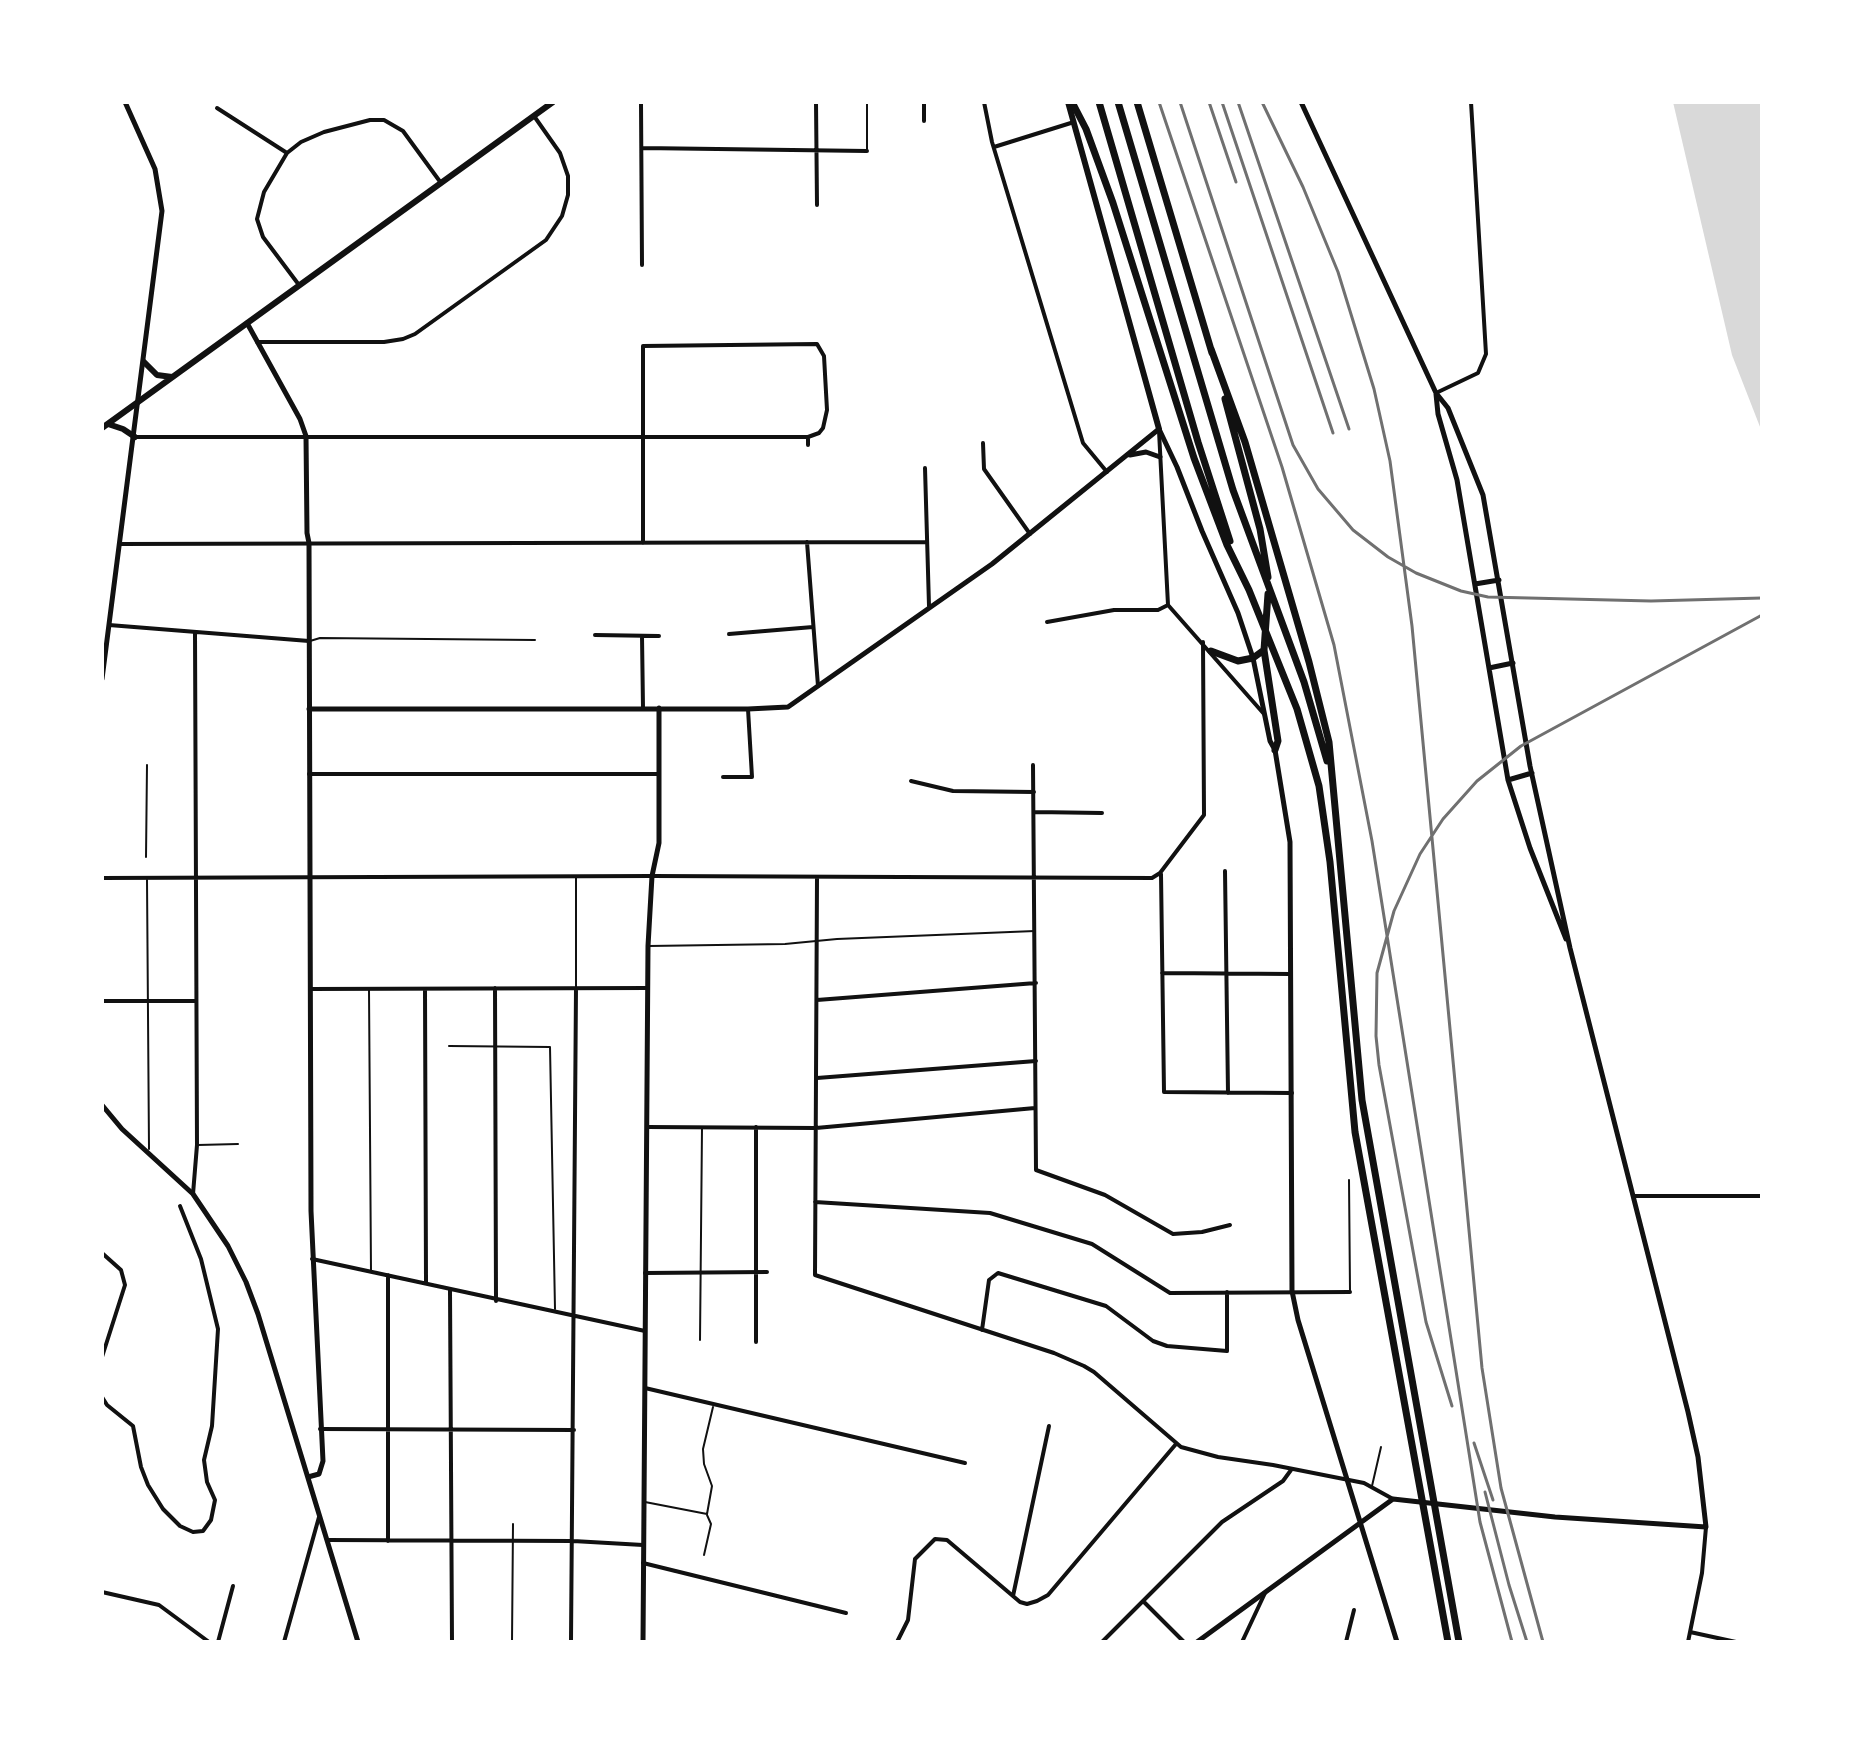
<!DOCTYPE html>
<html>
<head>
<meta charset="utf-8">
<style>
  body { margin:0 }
  #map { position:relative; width:1864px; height:1744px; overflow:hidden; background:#fff; font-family:"PT Serif",serif }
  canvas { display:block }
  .frame { position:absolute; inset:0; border:104px solid #fff; pointer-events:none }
</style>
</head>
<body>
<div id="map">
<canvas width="1864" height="1744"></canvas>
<div class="frame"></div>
</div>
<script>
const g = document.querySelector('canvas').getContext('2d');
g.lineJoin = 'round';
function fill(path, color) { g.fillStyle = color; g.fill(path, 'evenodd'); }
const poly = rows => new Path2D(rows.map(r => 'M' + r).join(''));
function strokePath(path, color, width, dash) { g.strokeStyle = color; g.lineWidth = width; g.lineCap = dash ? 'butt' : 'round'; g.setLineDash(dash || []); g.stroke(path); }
const water = poly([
  [1673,102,1762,102,1762,432,1732,355]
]);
const service = poly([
  [867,149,867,102],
  [310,641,320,638,535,640],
  [146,857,147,765],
  [147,880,149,1149],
  [649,946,785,944,837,939,1035,931],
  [576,987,576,877],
  [369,990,371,1272],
  [449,1046,550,1047,555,1309],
  [198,1145,238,1144],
  [1349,1180,1350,1291],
  [700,1340,702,1128],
  [1372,1486,1381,1447],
  [645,1502,707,1514,712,1486,704,1464,703,1449,713,1407],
  [704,1555,711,1524,707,1515],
  [512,1642,513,1524]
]);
const minor = poly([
  [641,102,642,265],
  [816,102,817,205],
  [924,102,924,121],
  [984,102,992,142,1083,443,1107,472],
  [217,108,287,153],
  [994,147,1074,122],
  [642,148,867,151],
  [299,285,263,237,257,219,264,192,287,153,301,142,324,132,370,120,384,120,403,131,441,183],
  [257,342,384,342,403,339,415,334,546,240,562,216,568,195,568,176,560,153,534,116],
  [1436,393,1478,373,1486,354,1471,102],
  [1159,431,1168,605,1264,714],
  [135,437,808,437],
  [983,443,984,469,1030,534],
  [925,468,929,606],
  [807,542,818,686],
  [643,543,643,346,817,344,824,356,827,410,823,428,819,433,808,437,808,445],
  [119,544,927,542],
  [1047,622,1114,610,1158,610,1168,605],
  [109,625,309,641],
  [729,634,813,627],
  [595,635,659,636],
  [642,636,643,708],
  [1033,765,1036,1170,1105,1195,1173,1234,1202,1232,1230,1225],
  [309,774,659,774],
  [723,777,752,777,748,709],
  [911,781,953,791,1034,792],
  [1035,812,1102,813],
  [1225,871,1228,1093],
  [1161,874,1164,1092,1292,1093],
  [102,878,652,876,1152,878,1160,873,1204,815,1203,642],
  [817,878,815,1275,1054,1353,1084,1366,1094,1372,1181,1447,1218,1457,1273,1465,1364,1483,1393,1499],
  [1162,973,1291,974],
  [495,988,496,1301],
  [310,989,648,988],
  [425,989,426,1282],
  [817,1000,1036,983],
  [102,1001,196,1001],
  [817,1078,1036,1061],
  [647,1127,816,1128,1035,1108],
  [756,1127,756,1342],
  [193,1194,197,1145,195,632],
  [1633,1196,1762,1196],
  [815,1202,990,1213,1092,1244,1170,1293,1350,1292],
  [102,1253,121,1270,125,1285,102,1357],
  [312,1259,645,1331],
  [645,1273,767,1272],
  [450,1290,452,1642],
  [982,1330,989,1280,998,1273,1106,1306,1153,1341,1167,1346,1227,1351,1227,1292],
  [645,1388,965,1463],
  [102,1397,107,1405,133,1426,141,1467,148,1485,163,1509,180,1526,193,1532,203,1531,211,1520,215,1500,207,1482,204,1460,212,1426,218,1329,201,1259,180,1206],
  [320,1429,574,1430],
  [327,1540,573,1541,643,1545],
  [388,1541,388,1275],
  [643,1563,846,1613],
  [102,1592,159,1605,209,1642],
  [1013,1596,1049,1426],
  [1143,1601,1184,1642],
  [1690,1632,1736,1642],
  [218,1642,233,1586],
  [284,1642,319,1517],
  [571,1642,576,988],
  [897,1642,908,1620,915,1559,935,1539,947,1540,1020,1602,1027,1604,1037,1601,1048,1595,1176,1444],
  [1102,1642,1222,1522,1283,1481,1291,1470],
  [1242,1642,1265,1593],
  [1346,1642,1354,1610],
  [1688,1642,1702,1573,1706,1527]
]);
const tertiary = poly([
  [247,323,300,419,306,436,307,533,309,543,311,1211,323,1461,319,1474,308,1477],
  [1436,394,1438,414,1457,480,1508,780,1530,848,1566,939],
  [1130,455,1146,452,1160,457],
  [1475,584,1499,580],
  [1489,668,1513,663],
  [102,679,162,211,155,169,125,102],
  [309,709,748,709,788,707,992,564,1159,429,1177,467,1202,531,1238,613,1253,658,1270,741,1275,750,1290,842,1292,1291,1298,1320,1397,1642],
  [1508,780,1532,773],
  [102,1105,122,1129,193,1194,228,1246,246,1282,258,1314,358,1642],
  [643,1642,648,946,652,876,659,843,659,708],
  [1197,1642,1393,1499,1555,1517,1706,1527,1698,1457,1688,1412,1570,948,1530,766,1483,495,1448,408,1436,393,1301,102]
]);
const primary = poly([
  [1068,102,1159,429],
  [144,362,157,375,172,377],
  [108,424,123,429,135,437],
  [102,428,553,102]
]);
const motorway = poly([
  [1072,102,1086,129,1113,203,1194,458,1227,545,1249,590,1297,709,1319,786,1330,862,1355,1132,1448,1642],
  [1099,102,1198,442,1230,541],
  [1118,102,1233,490,1304,682,1327,761],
  [1137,102,1212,353],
  [1211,349,1245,442,1309,662,1329,742,1362,1100,1459,1642],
  [1225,399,1260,529,1268,577],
  [1268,594,1264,650,1278,741,1275,750],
  [1211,651,1238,661,1253,658,1264,650]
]);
const rail = poly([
  [1159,102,1282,467,1334,645,1372,841,1480,1522,1512,1642],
  [1180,102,1293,445,1318,489,1353,530,1388,557,1416,573,1461,591,1488,597,1651,601,1762,598],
  [1209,102,1236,182],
  [1222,102,1333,433],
  [1238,102,1349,429],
  [1262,102,1303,187,1338,272,1374,389,1390,461,1412,626,1482,1368,1501,1488,1543,1642],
  [1452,1406,1426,1322,1379,1065,1376,1036,1377,973,1394,911,1420,854,1443,819,1477,781,1521,746,1762,615],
  [1474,1443,1493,1500],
  [1485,1492,1509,1585,1527,1642]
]);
fill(water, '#d9d9d9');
strokePath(service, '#111', 2);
strokePath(minor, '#111', 4);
strokePath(tertiary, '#111', 5);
strokePath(primary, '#111', 6);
strokePath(motorway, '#111', 7);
strokePath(rail, '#707070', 3);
</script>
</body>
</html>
